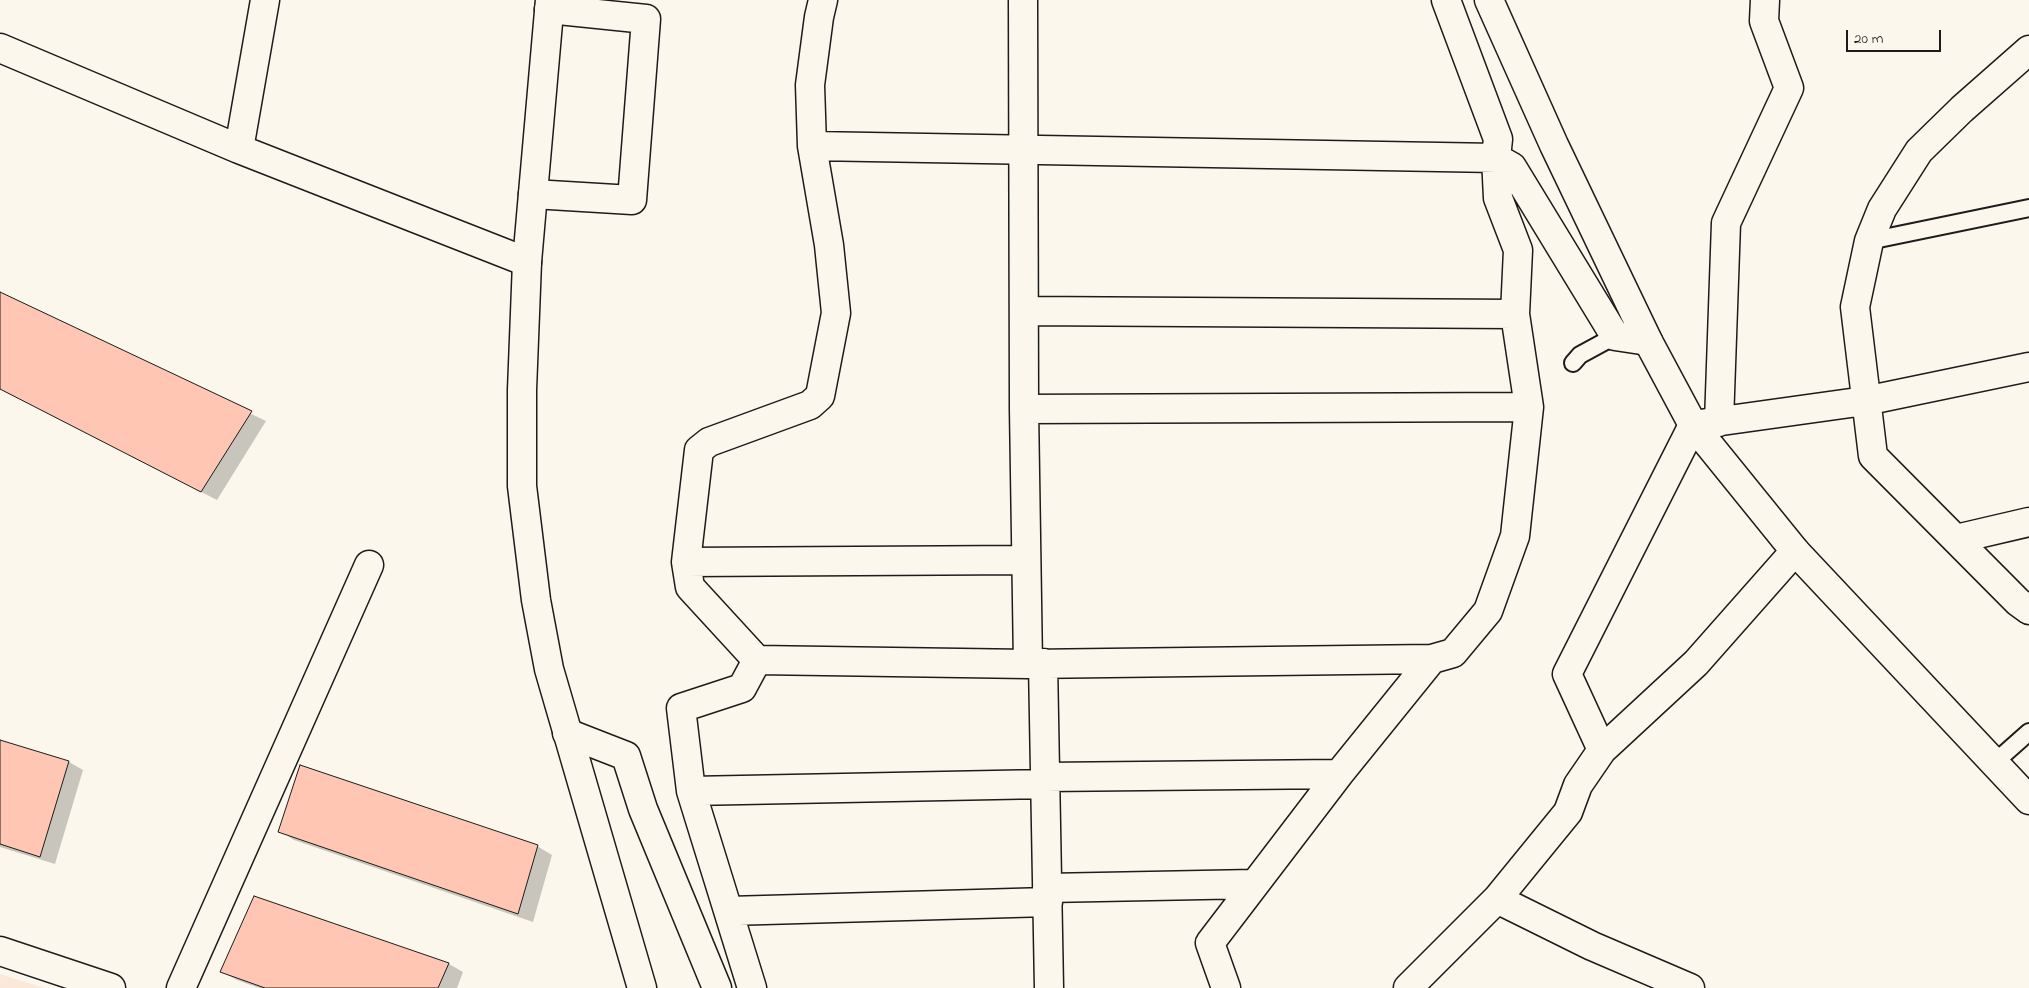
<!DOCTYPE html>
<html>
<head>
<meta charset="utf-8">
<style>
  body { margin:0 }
  #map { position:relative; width:2029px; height:988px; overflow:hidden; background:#fbf7ec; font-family:"Indie Flower",sans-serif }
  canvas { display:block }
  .scale { position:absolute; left:1846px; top:30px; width:95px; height:22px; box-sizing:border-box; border:2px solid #1c1c1c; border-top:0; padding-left:6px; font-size:15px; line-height:18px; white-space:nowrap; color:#1c1c1c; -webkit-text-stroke:4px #fbf7ec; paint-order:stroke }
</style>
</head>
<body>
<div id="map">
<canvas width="2029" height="988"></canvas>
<div class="scale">20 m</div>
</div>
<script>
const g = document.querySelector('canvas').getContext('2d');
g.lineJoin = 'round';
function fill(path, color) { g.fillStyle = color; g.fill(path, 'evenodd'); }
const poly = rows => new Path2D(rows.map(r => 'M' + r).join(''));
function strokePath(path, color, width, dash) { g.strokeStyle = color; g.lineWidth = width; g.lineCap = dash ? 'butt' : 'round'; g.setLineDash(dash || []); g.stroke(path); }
const built = poly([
  [0,974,44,988,0,988]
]);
const shadow = poly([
  [0,294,266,421,217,500,0,389],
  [0,741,69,762,83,770,55,864,0,847],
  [280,831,537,846,552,855,533,922,294,840],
  [255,898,449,964,463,972,457,988,259,988,237,980,222,972]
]);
const building = poly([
  [0,292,252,411,201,492,0,389,0,292],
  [0,740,69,761,40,857,0,844,0,740],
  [300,765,538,845,518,914,278,832,300,765],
  [254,896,449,963,438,988,265,988,220,972,254,896]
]);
const service = poly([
  [1869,241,2029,208],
  [1573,363,1580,355,1615,336],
  [1994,763,2029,732]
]);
const minor = poly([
  [823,0,819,17,810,85,812,146,829,245,836,313,820,396,810,405,709,442,699,450,686,562,690,587,757,660,1028,664,1432,659,1453,653,1488,611,1515,536,1529,407,1515,314,1518,250,1498,198,1496,158,1498,139,1446,0],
  [1023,0,1024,409,1028,664],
  [0,48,239,149,527,262],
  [2029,50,1962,109,1919,151,1882,209,1869,241,1855,307,1873,456,2018,602,2029,610],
  [812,146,1496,158,1512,167,1615,336,1648,341],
  [239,149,265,0],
  [533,194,632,200,646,19,549,9],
  [1025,311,1515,314],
  [1024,409,1529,407],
  [1719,422,1726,223,1789,88,1764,21,1765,0],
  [1956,539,2029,522],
  [686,562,1026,560],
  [1043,663,1049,988],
  [567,733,626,756,643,809,717,988],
  [1602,750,1567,674,1693,425,1865,401,2029,367],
  [1045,777,1339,774],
  [691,791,1045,784],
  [1047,888,1254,884],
  [1497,899,1592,946,1690,988],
  [729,911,1048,902],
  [181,988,369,565],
  [752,988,691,791,681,708,742,688,757,660],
  [1226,988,1210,943,1339,774,1432,659],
  [1408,988,1497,899,1568,812,1578,785,1602,750,1696,663,1795,551]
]);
const tertiary = poly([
  [550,0,527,262,522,390,522,486,536,600,549,669,642,988],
  [1489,0,1554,145,1648,341,1693,425,1795,551,2029,800],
  [0,951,111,988]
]);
fill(built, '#fce8db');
fill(shadow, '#0003');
fill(building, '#fec6b3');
strokePath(building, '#1c1c1c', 1);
strokePath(service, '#1c1c1c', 20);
strokePath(minor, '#1c1c1c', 31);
strokePath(tertiary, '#1c1c1c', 31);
strokePath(service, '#fbf7ec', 16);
strokePath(minor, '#fbf7ec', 28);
strokePath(tertiary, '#fbf7ec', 28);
</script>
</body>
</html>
